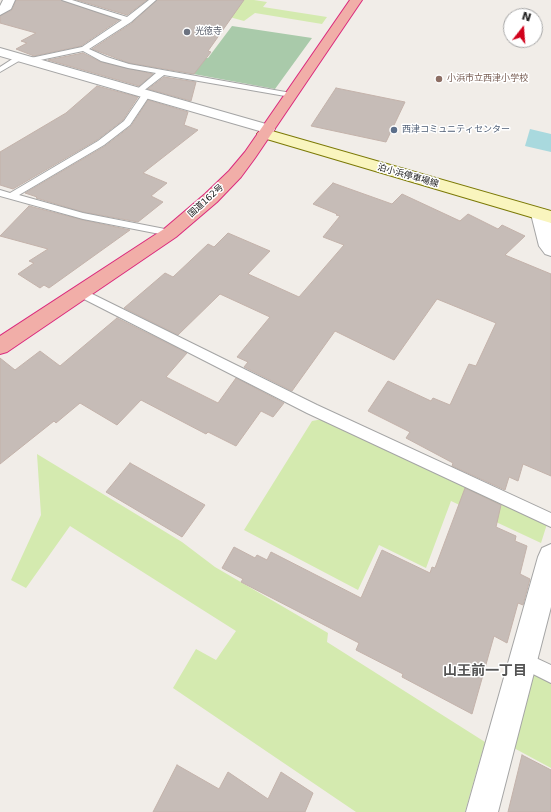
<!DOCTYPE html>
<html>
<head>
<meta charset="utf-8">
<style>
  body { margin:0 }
  #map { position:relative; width:551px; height:812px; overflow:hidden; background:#f1ede8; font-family:"DejaVu Sans",sans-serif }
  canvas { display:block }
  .north { position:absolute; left:503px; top:8px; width:40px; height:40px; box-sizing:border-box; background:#fff; border:1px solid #a6a6a6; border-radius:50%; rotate:17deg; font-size:11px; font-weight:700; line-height:16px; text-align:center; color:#212121 }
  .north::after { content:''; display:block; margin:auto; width:14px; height:18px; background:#d1011b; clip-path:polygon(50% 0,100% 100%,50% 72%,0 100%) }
</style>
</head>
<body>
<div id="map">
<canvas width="551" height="812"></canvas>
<div class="north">N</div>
</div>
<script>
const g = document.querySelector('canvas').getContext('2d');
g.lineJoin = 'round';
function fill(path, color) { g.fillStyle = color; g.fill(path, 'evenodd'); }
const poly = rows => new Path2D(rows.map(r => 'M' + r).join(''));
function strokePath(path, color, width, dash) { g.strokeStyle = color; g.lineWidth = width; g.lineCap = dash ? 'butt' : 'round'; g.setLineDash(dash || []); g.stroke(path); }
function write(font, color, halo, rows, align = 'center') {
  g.font = font + ' "DejaVu Sans","Noto Sans JP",sans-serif'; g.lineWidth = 3; g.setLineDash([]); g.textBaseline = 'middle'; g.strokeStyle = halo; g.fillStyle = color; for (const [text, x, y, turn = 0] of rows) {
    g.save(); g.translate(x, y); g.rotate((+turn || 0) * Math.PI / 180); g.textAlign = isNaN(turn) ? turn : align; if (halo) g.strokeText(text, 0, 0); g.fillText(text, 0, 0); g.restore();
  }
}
const grass = poly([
  [208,0,254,0,267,2,263,7,327,17,322,24,255,13,244,21,197,8],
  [323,419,547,524,541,543,451,501,426,568,379,545,358,590,244,530,312,421],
  [37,454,182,542,215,567,328,633,327,642,485,742,465,812,356,812,173,688,196,649,216,660,236,631,70,526,26,588,11,580,41,515],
  [532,672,551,681,551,768,512,747]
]);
const cemetery = poly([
  [232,26,312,38,275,89,177,71,189,56,208,58]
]);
const water = poly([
  [530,129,551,134,551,152,525,146]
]);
const building = poly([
  [16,0,61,0,119,20,81,46,34,56,16,49,27,43,21,41,36,33,0,23,0,16,12,10,16,0],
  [77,0,147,0,127,15,77,0],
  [157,0,244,0,208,51,211,52,194,74,129,63,92,49,132,23,157,0],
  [83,53,101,62,153,74,139,86,48,60,83,53],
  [164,77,196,82,191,101,148,89,164,77],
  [97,86,138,97,123,120,97,140,13,189,0,185,0,152,66,113,97,86],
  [336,88,405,102,386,142,311,126,336,88],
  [148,100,188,112,184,125,198,130,143,173,167,183,151,196,163,202,138,222,83,212,36,198,37,197,25,193,105,146,131,126,148,100],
  [333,183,392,204,402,194,460,221,468,214,498,229,502,225,525,236,505,255,551,274,551,476,523,464,518,481,509,477,505,490,452,466,453,463,406,438,410,432,368,411,388,381,431,401,433,398,450,405,469,364,476,366,496,323,437,299,394,360,335,331,292,391,244,367,248,362,237,357,270,317,220,294,178,335,124,308,165,273,173,277,208,244,214,247,228,233,270,251,248,274,299,297,344,245,323,237,340,216,336,215,337,214,313,204,333,183],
  [29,206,83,220,130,230,49,288,44,285,40,288,18,274,34,263,29,261,48,249,0,236,29,206],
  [117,318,187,353,166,377,218,403,236,378,284,403,273,417,261,411,236,446,208,432,206,434,141,400,117,425,80,403,56,423,54,421,0,464,0,358,15,370,40,351,60,366,117,318],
  [130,463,205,505,182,537,106,492,130,463],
  [465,488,501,505,496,527,516,536,515,541,527,546,520,574,530,579,523,605,518,603,507,643,494,636,472,714,402,677,403,674,356,650,359,643,241,582,243,579,222,568,234,547,255,558,257,555,267,560,271,552,361,598,382,550,430,573,432,567,435,568,465,488],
  [522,755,551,770,551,812,508,812,522,755],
  [177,765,219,789,228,772,268,799,281,772,313,793,305,812,153,812,177,765]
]);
const service = poly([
  [62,0,72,0,127,17,149,0,156,0,131,22,89,49,107,57,129,64,291,93,295,95,291,97,164,75,138,95,135,95,135,91,156,73,128,68,101,61,83,51,26,63,26,59,82,47,122,20,62,0],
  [17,56,24,58,0,72,0,67,17,56],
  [143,93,146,93,150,95,130,125,104,145,19,195,83,213,170,230,175,233,174,235,170,236,83,219,0,196,0,190,10,193,98,141,124,121,143,93],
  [82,289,317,405,551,513,551,527,307,413,78,296,76,293,82,289],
  [523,652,551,665,551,683,517,666,515,660,517,654,523,652]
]);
const minor = poly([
  [3,0,15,0,11,9,0,15,0,6,3,0],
  [0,48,273,126,275,129,273,132,263,132,0,56,0,48],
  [540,209,546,210,551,223,551,256,545,254,539,246,531,214,534,210,540,209],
  [551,544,551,607,498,812,466,812,538,557,542,548,551,544]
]);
const secondary = poly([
  [265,129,551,211,551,223,260,137,257,134,260,131,265,129]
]);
const trunk = poly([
  [350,0,362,0,255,158,241,177,217,202,176,237,7,352,0,354,0,336,164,229,205,194,229,171,245,152,350,0]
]);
const markers = [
  [187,32,4,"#6b7280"],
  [439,79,4,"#8d6e63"],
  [394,130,4,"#5c6f8a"]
];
const farWorshipnames = [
  ["光徳寺",195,32]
];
const farEducationnames = [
  ["小浜市立西津小学校",447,79]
];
const farServicenames = [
  ["西津コミュニティセンター",402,130]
];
const farStreetnames = [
  ["泊小浜停車場線",408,176,16],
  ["国道162号",206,201,-42]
];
const nearNeighbourhoodnames = [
  ["山王前一丁目",485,671]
];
fill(grass, '#d4eaaf');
fill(cemetery, '#a9caaa');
fill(water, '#a9d9de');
fill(building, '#c6bcb7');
strokePath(building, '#c3b2aa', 1);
strokePath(service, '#a5a5a5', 2);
strokePath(minor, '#a5a5a5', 2);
strokePath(secondary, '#7b7906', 2);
strokePath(trunk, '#db2a7d', 2);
fill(service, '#fff');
fill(minor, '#fff');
fill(secondary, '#f9f5be');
fill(trunk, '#f1aea8');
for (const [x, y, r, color] of markers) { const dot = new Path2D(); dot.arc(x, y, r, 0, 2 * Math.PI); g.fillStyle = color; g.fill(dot); strokePath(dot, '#fff', 1.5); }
write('9px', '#5b616d', '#fff', farWorshipnames, 'left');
write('9px', '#785e54', '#fff', farEducationnames, 'left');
write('9px', '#4e5e75', '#fff', farServicenames, 'left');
write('9px', '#212121', '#fff', farStreetnames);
write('bold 14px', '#545454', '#fff', nearNeighbourhoodnames);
</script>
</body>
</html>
